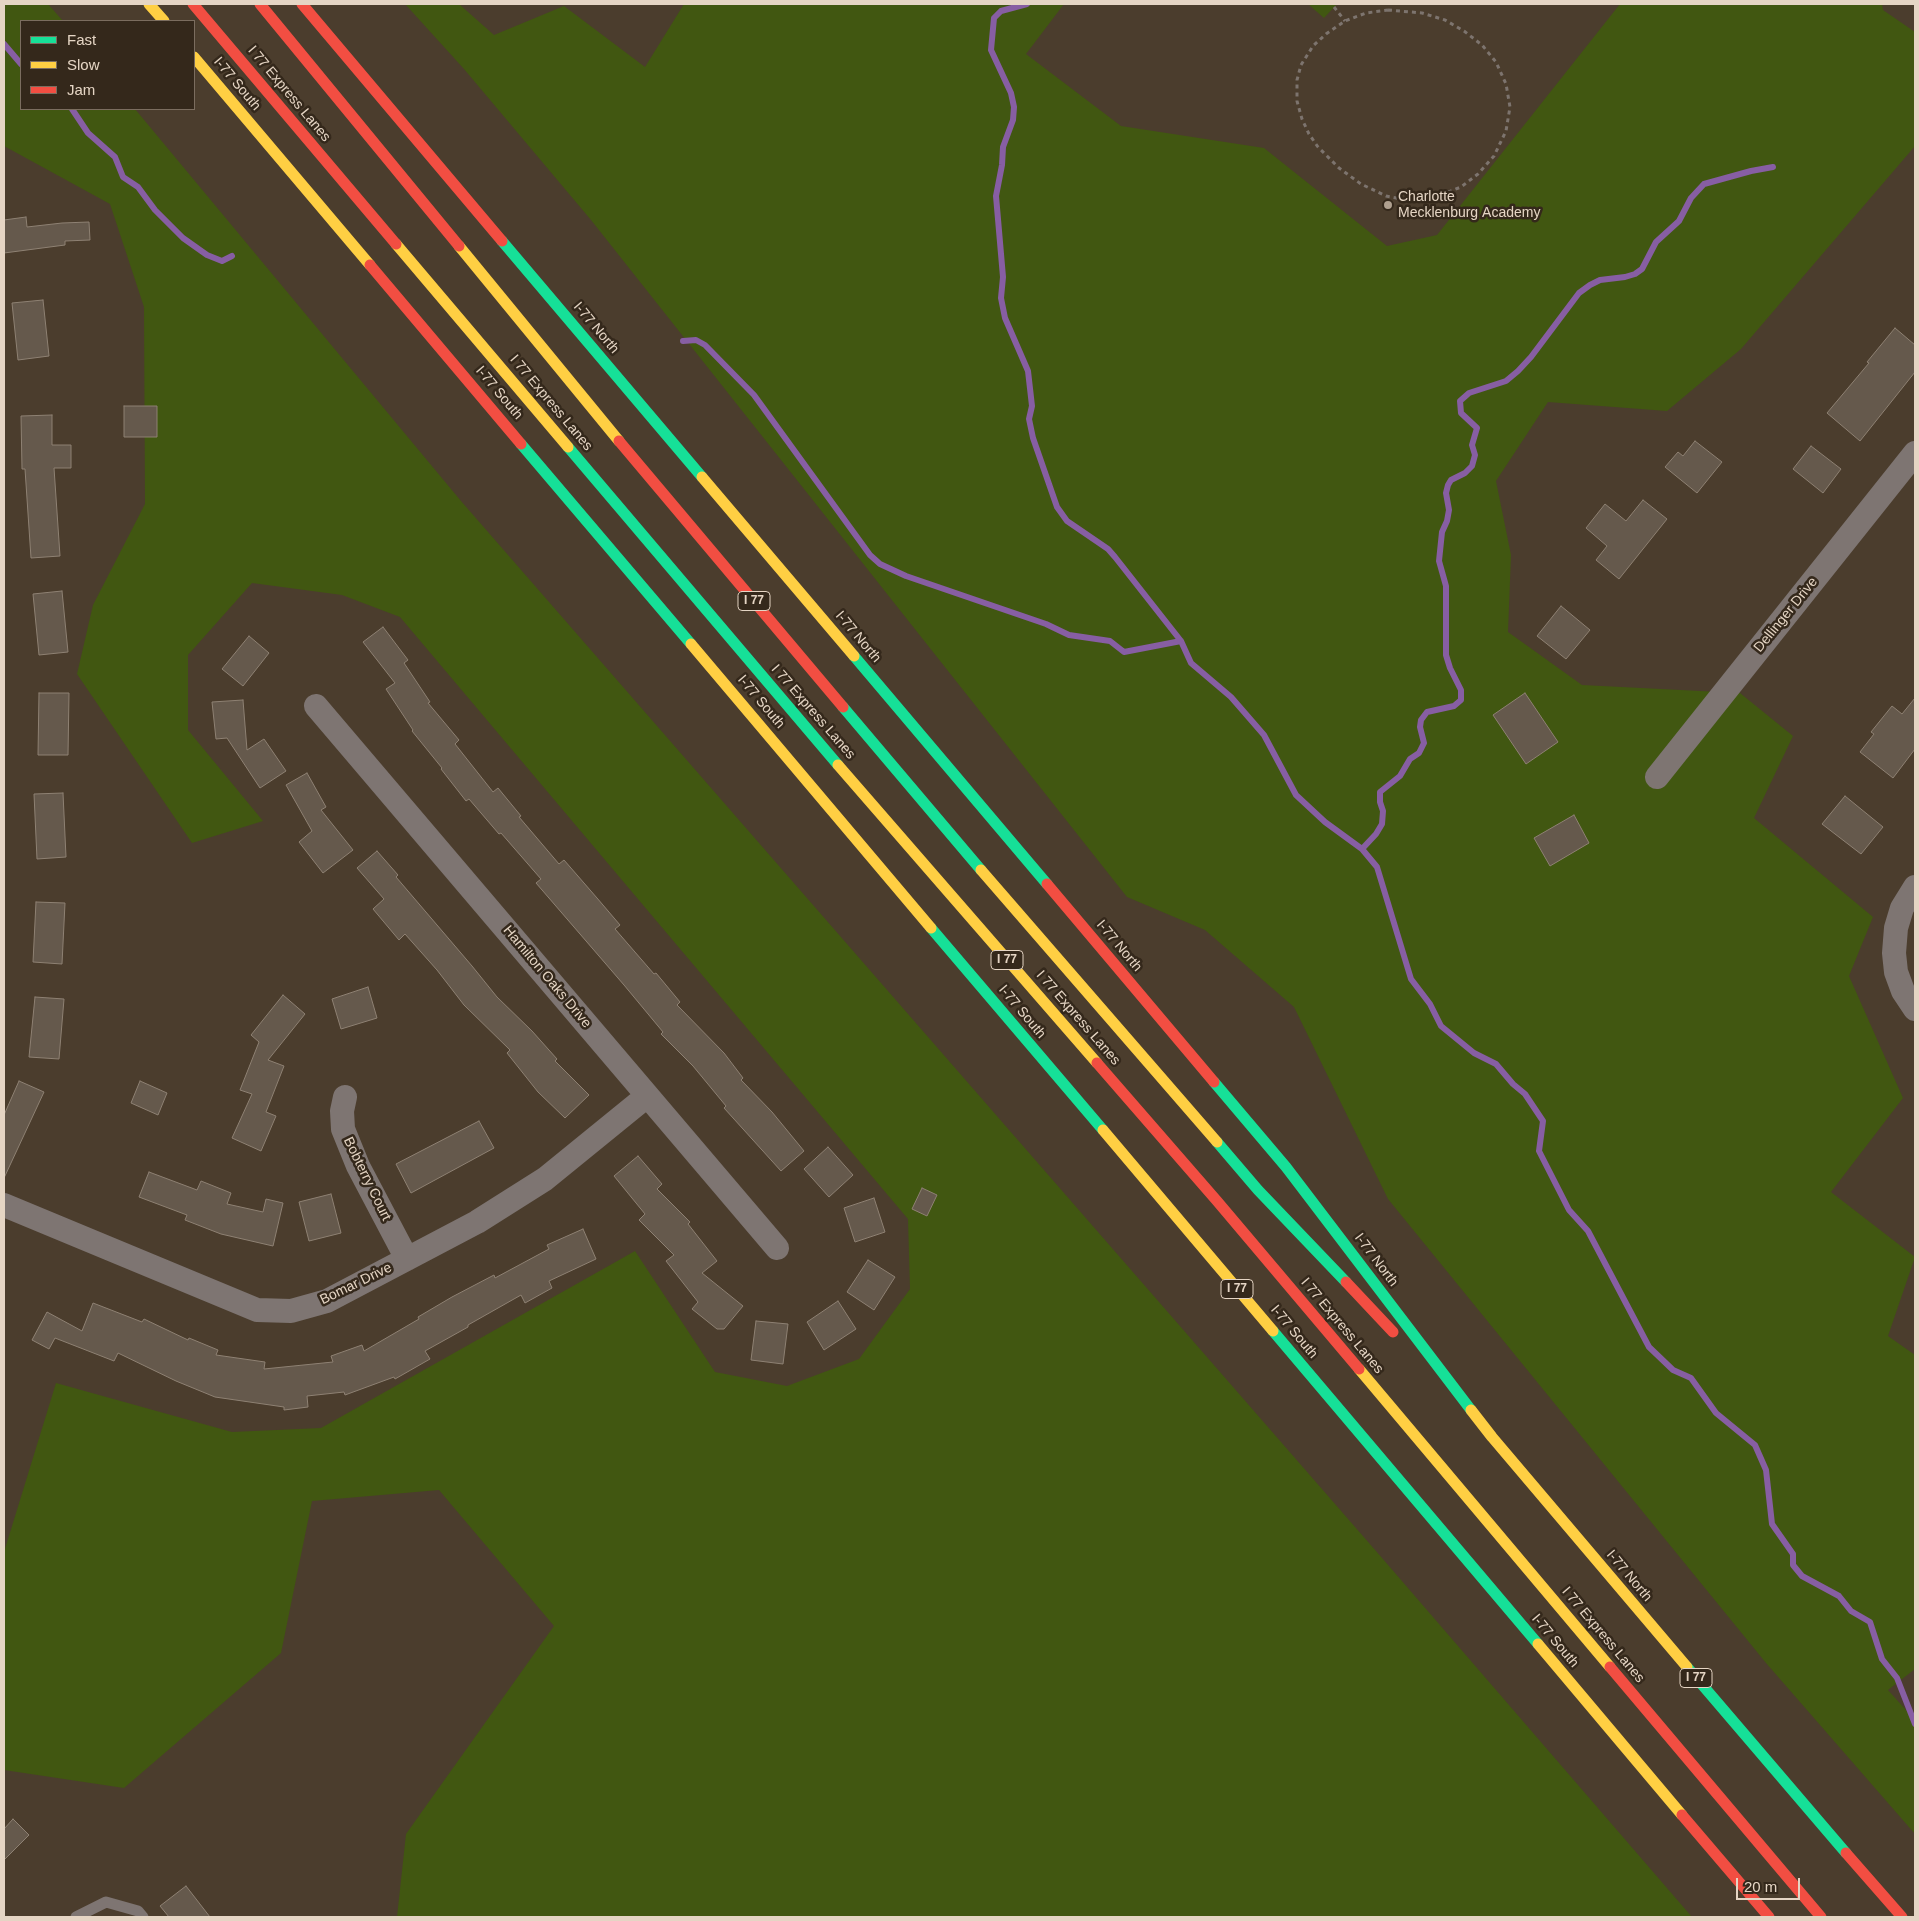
<!DOCTYPE html>
<html>
<head>
<meta charset="utf-8">
<style>
  body { margin:0 }
  #map { position:relative; width:1919px; height:1921px; overflow:hidden; background:#4b3d2d; font-family:Arial,sans-serif }
  canvas { display:block }
  .frame { position:absolute; inset:0; border:5px solid #e5d5c4; pointer-events:none }
  .legend { position:absolute; left:20px; top:20px; width:175px; height:90px; box-sizing:border-box; background:#34281b; border:1px solid #7b6d5f; margin:0; padding:6px 9px; list-style:none; font-size:15px; color:#e5d5c4 }
  .legend li { display:flex; align-items:center; gap:10px; height:25px }
  .legend b { width:25px; border:1px solid #7b6d5f }
  .scale { position:absolute; left:1736px; top:1878px; width:64px; height:22px; box-sizing:border-box; border:2px solid #e5d5c4; border-top:0; padding-left:6px; font-size:15px; line-height:18px; white-space:nowrap; color:#e5d5c4; -webkit-text-stroke:4px #34281b; paint-order:stroke }
</style>
</head>
<body>
<div id="map">
<canvas width="1919" height="1921"></canvas>
<div class="frame"></div>
<ul class="legend">
<li><b style="height:6px;background:#16e098"></b>Fast</li>
<li><b style="height:6px;background:#ffcf43"></b>Slow</li>
<li><b style="height:6px;background:#f24e42"></b>Jam</li>
</ul>
<div class="scale">20 m</div>
</div>
<script>
const g = document.querySelector('canvas').getContext('2d');
g.lineJoin = 'round';
function fill(path, color) { g.fillStyle = color; g.fill(path, 'evenodd'); }
const poly = rows => new Path2D(rows.map(r => 'M' + r).join(''));
function strokePath(path, color, width, dash) { g.strokeStyle = color; g.lineWidth = width; g.lineCap = dash ? 'butt' : 'round'; g.setLineDash(dash || []); g.stroke(path); }
function write(font, color, halo, rows, align = 'center') {
  g.font = font + ' Arial,sans-serif'; g.lineWidth = 5; g.setLineDash([]); g.textBaseline = 'middle'; g.strokeStyle = halo; g.fillStyle = color; for (const [text, x, y, turn = 0] of rows) {
    g.save(); g.translate(x, y); g.rotate((+turn || 0) * Math.PI / 180); g.textAlign = isNaN(turn) ? turn : align; if (halo) g.strokeText(text, 0, 0); g.fillText(text, 0, 0); g.restore();
  }
}
const green = poly([
  [4,4,48,4,63,21,21,21,21,109,135,109,461,501,1376,1551,1692,1917,397,1917,406,1834,554,1626,439,1490,312,1501,281,1653,124,1788,4,1770,4,1552,56,1383,232,1432,321,1428,635,1251,715,1372,787,1386,859,1359,910,1289,908,1219,400,617,342,595,252,583,188,655,188,730,263,821,192,843,77,674,93,605,145,504,144,307,110,204,4,146],
  [405,4,459,4,494,35,564,6,645,67,684,4,1064,4,1026,54,1121,126,1264,148,1387,246,1437,235,1620,4,1882,4,1883,10,1915,32,1915,146,1741,349,1667,411,1548,402,1496,481,1511,555,1508,632,1582,685,1740,693,1793,736,1754,818,1873,917,1849,976,1903,1098,1831,1192,1915,1257,1888,1336,1915,1355,1915,1669,1888,1690,1915,1720,1915,1834,1766,1663,1388,1199,1294,1007,1205,930,1127,897,591,220,464,69],
  [1308,4,1337,4,1324,18]
]);
const stream = poly([
  [1027,4,1001,11,994,18,991,50,1011,93,1014,107,1013,120,1003,147,1002,165,996,196,1003,277,1001,298,1005,318,1028,371,1032,406,1029,419,1033,438,1057,507,1067,521,1108,549,1115,557,1181,641,1191,663,1231,697,1264,735,1296,795,1325,822,1362,849,1377,867,1411,979,1430,1004,1441,1026,1474,1053,1496,1064,1513,1084,1525,1094,1543,1121,1539,1151,1569,1210,1588,1231,1649,1347,1673,1370,1691,1378,1716,1413,1755,1445,1766,1470,1772,1524,1793,1554,1793,1565,1802,1576,1839,1596,1851,1611,1870,1622,1882,1659,1897,1678,1915,1724],
  [4,44,21,64],
  [72,109,88,133,115,157,123,177,138,187,155,210,183,238,207,255,222,261,232,256],
  [683,341,696,340,705,345,754,395,870,555,880,564,906,576,1046,624,1069,635,1110,641,1124,652,1181,641],
  [1362,849,1376,834,1382,824,1383,811,1380,802,1380,792,1400,776,1410,759,1419,753,1424,743,1420,727,1421,720,1427,712,1454,706,1461,700,1461,690,1450,668,1446,655,1446,586,1439,561,1442,532,1447,521,1449,510,1446,493,1448,485,1451,480,1465,473,1472,466,1475,455,1472,445,1477,428,1461,413,1460,401,1469,393,1506,381,1518,371,1531,357,1579,293,1590,285,1600,280,1625,277,1635,274,1642,269,1656,242,1679,221,1691,198,1704,184,1751,171,1773,167]
]);
const building = poly([
  [26,217,27,227,62,223,89,222,90,240,65,241,65,245,4,253,4,220,26,217],
  [43,300,49,356,18,360,12,303,43,300],
  [1895,328,1915,345,1915,372,1860,441,1827,413,1869,363,1867,362,1895,328],
  [124,406,157,406,157,437,124,437,124,406],
  [52,415,52,445,71,445,71,468,54,468,60,556,31,558,25,469,22,469,21,416,52,415],
  [1695,441,1722,462,1697,493,1665,467,1678,452,1683,456,1695,441],
  [1811,446,1841,469,1823,493,1793,469,1811,446],
  [1643,500,1667,519,1619,579,1596,560,1607,546,1586,528,1605,504,1626,521,1643,500],
  [62,591,68,652,39,655,33,594,62,591],
  [1561,606,1590,630,1566,659,1537,636,1561,606],
  [383,627,408,660,404,663,430,702,428,703,459,740,455,744,493,792,498,788,521,816,519,817,559,864,564,860,597,898,620,925,615,929,654,974,656,973,680,1002,677,1005,724,1053,743,1078,741,1080,772,1112,804,1151,781,1171,724,1108,726,1106,693,1066,661,1034,663,1032,624,985,536,883,541,879,501,833,499,834,469,799,466,801,441,769,442,768,412,731,413,730,386,689,395,683,363,642,383,627],
  [249,636,269,653,243,686,222,669,249,636],
  [39,693,69,693,68,755,38,755,39,693],
  [1525,693,1558,742,1526,764,1493,715,1525,693],
  [1915,698,1915,749,1893,778,1860,752,1874,734,1871,732,1892,706,1902,714,1915,698],
  [243,700,247,750,264,739,286,771,260,788,227,738,216,739,212,702,243,700],
  [307,773,326,807,321,810,353,850,323,873,299,842,312,831,286,785,307,773],
  [63,793,66,857,37,859,34,794,63,793],
  [1845,796,1883,827,1861,854,1822,824,1845,796],
  [1574,815,1589,843,1550,866,1534,838,1574,815],
  [377,851,398,875,396,877,472,966,497,997,532,1031,557,1059,555,1061,589,1095,565,1118,538,1092,507,1053,510,1050,464,1005,437,970,405,934,399,940,373,909,384,899,357,868,377,851],
  [36,902,65,903,62,964,33,962,36,902],
  [368,987,377,1018,341,1029,332,999,368,987],
  [283,995,305,1014,268,1060,284,1066,266,1112,276,1116,261,1151,232,1138,252,1094,240,1090,259,1042,251,1035,283,995],
  [35,997,64,999,59,1059,29,1057,35,997],
  [19,1081,44,1092,4,1178,4,1115,19,1081],
  [140,1081,167,1093,158,1115,131,1103,140,1081],
  [479,1121,494,1148,411,1193,396,1164,479,1121],
  [828,1147,853,1175,829,1197,804,1169,828,1147],
  [638,1156,662,1184,657,1189,690,1222,688,1224,717,1261,702,1273,743,1306,724,1329,717,1329,692,1309,698,1302,666,1261,674,1255,639,1220,645,1214,614,1176,638,1156],
  [149,1172,197,1190,201,1181,231,1193,227,1204,263,1212,266,1199,283,1203,273,1246,221,1234,185,1220,187,1215,139,1197,149,1172],
  [922,1188,937,1195,927,1216,912,1209,922,1188],
  [331,1194,341,1233,309,1241,299,1202,331,1194],
  [874,1198,885,1232,855,1242,844,1208,874,1198],
  [583,1229,596,1259,549,1281,552,1288,525,1303,521,1295,468,1325,468,1327,425,1351,430,1359,395,1379,394,1377,345,1395,344,1392,307,1396,308,1407,284,1410,284,1407,215,1397,176,1381,118,1353,114,1361,55,1338,49,1349,32,1340,47,1312,82,1331,93,1303,142,1322,144,1319,188,1340,189,1338,218,1350,216,1355,265,1362,264,1369,333,1362,331,1356,362,1345,364,1351,419,1319,418,1317,452,1297,494,1275,495,1278,549,1249,547,1245,583,1229],
  [868,1260,895,1277,874,1310,847,1292,868,1260],
  [838,1301,856,1329,824,1350,807,1322,838,1301],
  [756,1321,788,1324,783,1364,751,1360,756,1321],
  [13,1819,29,1835,4,1860,4,1829,13,1819],
  [186,1886,210,1917,169,1917,160,1906,186,1886]
]);
const path = poly([
  [1334,7,1345,21],
  [1388,10,1422,13,1445,20,1464,31,1482,45,1496,62,1506,84,1510,107,1506,131,1494,156,1478,174,1461,187,1436,197,1412,201,1386,196,1361,184,1339,168,1318,147,1309,134,1302,119,1297,101,1297,80,1301,65,1313,46,1326,34,1345,21,1366,13,1388,10]
]);
const lane = poly([
  [76,1917,106,1902,138,1911,143,1917]
]);
const street = poly([
  [316,706,777,1248],
  [1657,777,1915,453],
  [1915,887,1902,908,1896,928,1894,953,1896,972,1903,991,1915,1009],
  [345,1097,342,1111,343,1129,358,1166,407,1259],
  [4,1205,257,1310,291,1311,327,1301,477,1222,545,1179,647,1096]
]);
const fast = poly([
  [502,241,702,477],
  [521,444,691,644],
  [568,447,838,765],
  [854,656,1047,884],
  [843,707,981,870],
  [931,928,1103,1130],
  [1214,1082,1286,1167,1471,1410],
  [1217,1142,1258,1190,1346,1282],
  [1273,1331,1538,1644],
  [1687,1667,1846,1853]
]);
const slow = poly([
  [149,4,164,21],
  [194,57,370,265],
  [396,244,568,447],
  [459,246,619,441],
  [702,477,854,656],
  [691,644,931,928],
  [838,765,1097,1063],
  [981,870,1217,1142],
  [1103,1130,1273,1331],
  [1359,1369,1610,1667],
  [1471,1410,1492,1437,1687,1667],
  [1538,1644,1682,1815]
]);
const jam = poly([
  [193,4,396,244],
  [260,4,459,246],
  [302,4,502,241],
  [370,265,521,444],
  [619,441,843,707],
  [1047,884,1214,1082],
  [1097,1063,1217,1201,1359,1369],
  [1346,1282,1393,1332],
  [1610,1667,1821,1917],
  [1682,1815,1769,1917],
  [1846,1853,1902,1917]
]);
const markers = [
  [1388,205,5,"#afa08f"]
];
const shields = [
  [754,601,32],
  [1007,960,32],
  [1237,1289,32],
  [1696,1678,32]
];
const shieldNames = [
  ["I 77",754,601],
  ["I 77",1007,960],
  ["I 77",1237,1289],
  ["I 77",1696,1678]
];
const streetNames = [
  ["I-77 South",237,84,50],
  ["I 77 Express Lanes",289,94,50],
  ["I-77 North",596,328,50],
  ["I-77 South",499,393,50],
  ["I 77 Express Lanes",551,403,50],
  ["Dellinger Drive",1786,615,-51],
  ["I-77 North",858,637,50],
  ["I-77 South",761,702,50],
  ["I 77 Express Lanes",813,712,49],
  ["I-77 North",1119,946,50],
  ["Hamilton Oaks Drive",547,977,50],
  ["I-77 South",1022,1012,50],
  ["I 77 Express Lanes",1078,1018,49],
  ["Bobterry Court",367,1179,64],
  ["I-77 North",1376,1260,53],
  ["Bomar Drive",356,1284,-26],
  ["I 77 Express Lanes",1342,1326,50],
  ["I-77 South",1294,1332,50],
  ["I-77 North",1629,1576,50],
  ["I 77 Express Lanes",1603,1635,50],
  ["I-77 South",1555,1641,50]
];
const poiNames = [
  ["Charlotte",1398,197],
  ["Mecklenburg Academy",1398,213]
];
fill(green, '#415711');
strokePath(stream, '#875ea3', 6);
fill(building, '#65594c');
strokePath(building, '#8e8173', 1);
strokePath(path, '#7d746e', 3, [4, 4]);
strokePath(lane, '#7e7572', 11);
strokePath(street, '#7e7572', 24);
strokePath(fast, '#16e098', 11);
strokePath(slow, '#ffcf43', 11);
strokePath(jam, '#f24e42', 11);
for (const [x, y, r, color] of markers) { const dot = new Path2D(); dot.arc(x, y, r, 0, 2 * Math.PI); g.fillStyle = color; g.fill(dot); strokePath(dot, '#34281b', 2); }
for (const [x, y, w] of shields) { const box = new Path2D(); box.roundRect(x - w / 2, y - 9.5, w, 19, 4); g.fillStyle = '#34281b'; g.fill(box); strokePath(box, '#e5d5c4', 1); }
write('bold 12px', '#e5d5c4', null, shieldNames);
write('14px', '#e5d5c4', '#34281b', streetNames);
write('14px', '#e5d5c4', '#34281b', poiNames, 'left');
</script>
</body>
</html>
